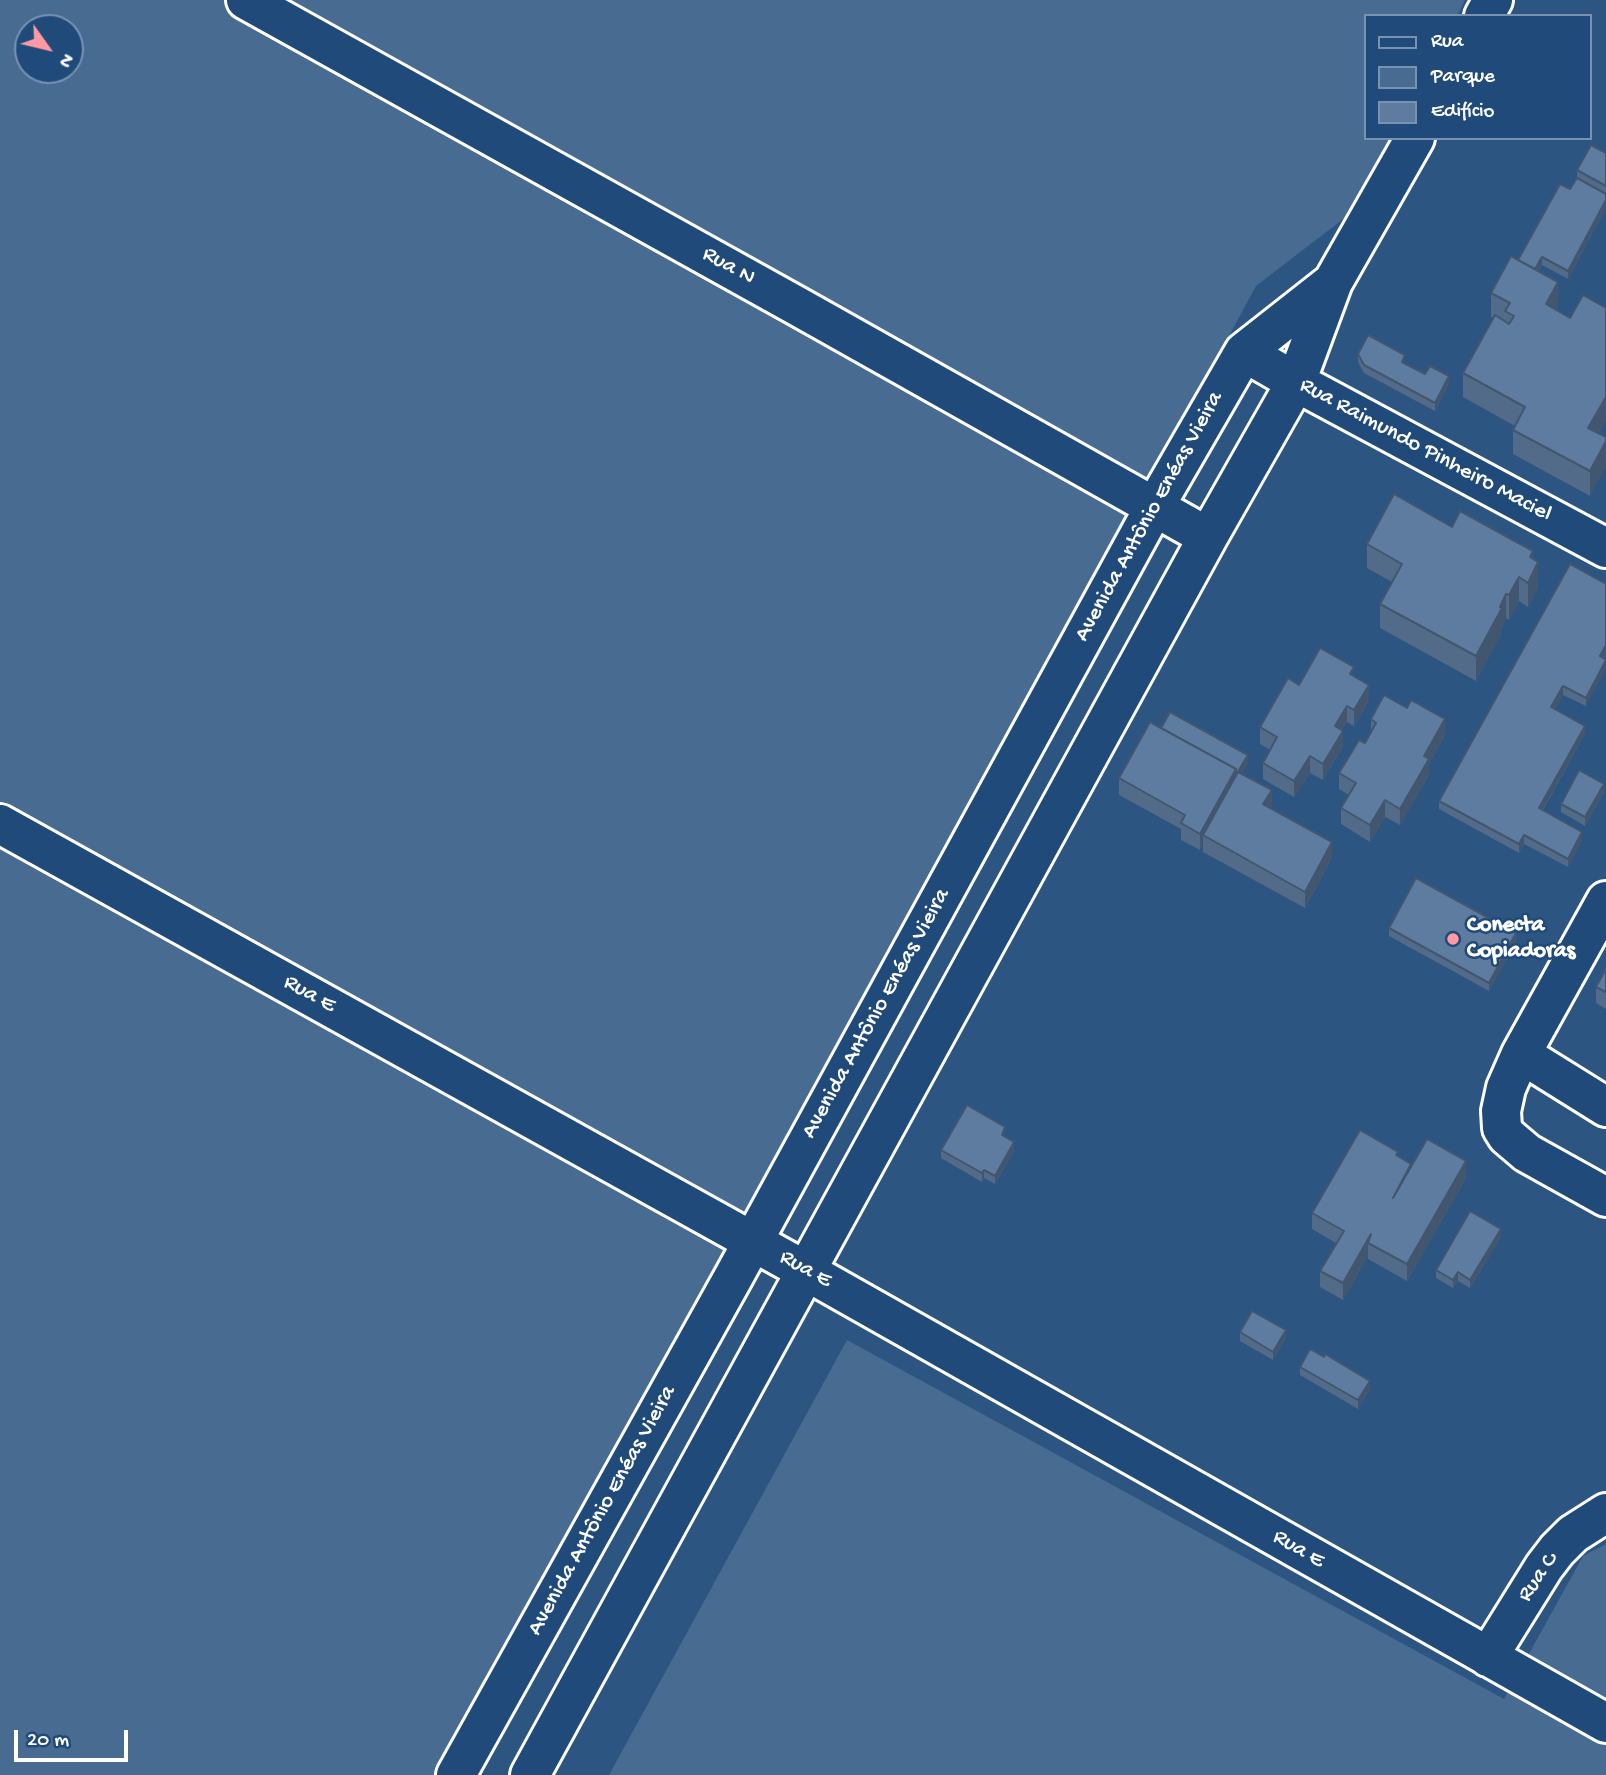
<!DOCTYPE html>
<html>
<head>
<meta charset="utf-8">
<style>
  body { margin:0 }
  #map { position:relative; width:1606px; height:1775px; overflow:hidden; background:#2c5582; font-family:"Gochi Hand",sans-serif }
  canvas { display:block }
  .legend { position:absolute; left:1364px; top:14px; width:228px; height:126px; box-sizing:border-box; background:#1f4a7a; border:2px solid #7992af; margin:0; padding:9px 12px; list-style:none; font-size:21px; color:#fff }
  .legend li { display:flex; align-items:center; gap:14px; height:35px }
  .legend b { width:35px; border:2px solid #7992af }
  .north { position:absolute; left:14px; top:14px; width:70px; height:70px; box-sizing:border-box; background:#1f4a7a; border:2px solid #7992af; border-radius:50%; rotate:124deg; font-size:19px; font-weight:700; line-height:28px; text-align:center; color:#fff }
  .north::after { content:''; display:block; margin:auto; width:24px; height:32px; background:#ff9aa2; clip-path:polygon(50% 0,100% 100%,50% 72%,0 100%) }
  .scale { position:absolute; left:14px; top:1730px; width:114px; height:32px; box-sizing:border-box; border:4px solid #fff; border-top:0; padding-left:9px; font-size:21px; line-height:24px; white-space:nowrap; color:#fff; -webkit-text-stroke:5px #1f4a7a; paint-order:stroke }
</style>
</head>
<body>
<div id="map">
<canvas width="1606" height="1775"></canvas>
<ul class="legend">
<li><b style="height:9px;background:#1f4a7a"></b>Rua</li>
<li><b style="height:19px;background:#486b92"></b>Parque</li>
<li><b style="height:19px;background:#5e7c9f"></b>Edifício</li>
</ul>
<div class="north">N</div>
<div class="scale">20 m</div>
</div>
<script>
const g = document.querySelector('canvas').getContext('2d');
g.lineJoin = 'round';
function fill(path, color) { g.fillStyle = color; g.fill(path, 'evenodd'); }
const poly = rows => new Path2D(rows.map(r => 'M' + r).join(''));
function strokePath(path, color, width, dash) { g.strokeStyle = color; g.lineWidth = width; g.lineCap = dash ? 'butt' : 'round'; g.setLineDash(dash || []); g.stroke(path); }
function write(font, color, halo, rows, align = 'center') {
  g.font = font + ' "Gochi Hand",sans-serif'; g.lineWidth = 5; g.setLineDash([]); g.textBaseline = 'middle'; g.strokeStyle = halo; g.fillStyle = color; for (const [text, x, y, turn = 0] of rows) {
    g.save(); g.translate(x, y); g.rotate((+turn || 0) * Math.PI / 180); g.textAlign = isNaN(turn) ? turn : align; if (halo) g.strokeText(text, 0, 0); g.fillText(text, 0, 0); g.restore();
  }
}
const green = poly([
  [0,0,1465,0,1457,16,1366,16,1366,138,1391,138,1351,213,1256,286,736,1248,444,1775,0,1775],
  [28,28,70,28,70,70,28,70],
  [847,1340,1504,1699,1583,1556,1606,1544,1606,1775,609,1775]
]);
const minor = poly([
  [246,0,797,306,1208,537],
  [1484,16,1493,0],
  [1244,352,1296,382,1606,548],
  [0,824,806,1271,1606,1723],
  [1606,901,1521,1054,1506,1088,1501,1111,1502,1128,1507,1136,1527,1153,1606,1197],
  [1521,1054,1606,1107],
  [1488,1657,1544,1567,1557,1550,1573,1534,1606,1513],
  [456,1775,734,1276,1155,506,1244,352,1333,282],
  [530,1775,1208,537,1296,382,1333,282,1415,138]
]);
const wall = poly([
  [1606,153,1606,208,1568,279,1542,265,1539,271,1558,306,1556,310,1599,433,1590,496,1513,454,1513,430,1515,426,1463,397,1463,373,1494,319,1491,317,1491,293,1518,260,1570,189,1577,178,1577,170],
  [1358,354,1405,363,1425,374,1449,384,1435,411,1364,373,1358,362],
  [1452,527,1533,559,1538,587,1528,607,1519,601,1509,620,1506,618,1502,627,1502,632,1476,681,1380,628,1380,604,1392,582,1367,568,1367,544],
  [1570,564,1606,653,1586,706,1563,695,1555,709,1585,734,1543,810,1582,840,1568,867,1524,844,1519,853,1439,809,1439,801],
  [1354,677,1369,701,1354,726,1347,722,1342,730,1343,747,1323,780,1310,773,1294,797,1263,779,1263,763,1270,750,1260,744,1260,727,1299,685],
  [1371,719,1445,735,1429,764,1429,775,1400,825,1385,817,1370,842,1341,824,1341,808,1349,795,1339,789,1339,773,1365,743,1371,734],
  [1161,729,1248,763,1242,774,1272,806,1271,808,1332,858,1305,908,1203,852,1203,845,1200,850,1181,840,1181,829,1119,795,1119,778],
  [1604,792,1585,826,1561,812,1561,804],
  [1389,928,1516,942,1489,991,1389,936],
  [1606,969,1606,1009,1596,1003,1596,987],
  [1005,1136,1005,1137,1014,1151,995,1184,984,1178,982,1182,941,1158,941,1150],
  [1398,1156,1411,1168,1466,1178,1407,1281,1368,1259,1368,1256,1343,1300,1320,1287,1320,1271,1336,1243,1312,1229,1312,1213],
  [1501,1237,1470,1288,1458,1281,1453,1288,1436,1278,1436,1270],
  [1240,1332,1286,1338,1273,1360,1240,1341],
  [1300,1367,1370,1389,1358,1409,1300,1375]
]);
const shadedWall = poly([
  [1606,200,1606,208,1568,279,1568,271],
  [1542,257,1542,265,1529,290,1529,282],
  [1558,282,1558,306,1546,328,1546,304],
  [1449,376,1449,384,1435,411,1435,403],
  [1606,397,1606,421,1588,452,1588,428],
  [1606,441,1606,466,1590,496,1590,471],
  [1533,551,1533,572,1538,562,1538,587,1528,607,1528,583,1530,557],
  [1519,577,1519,601,1509,620,1509,595],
  [1506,594,1506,618,1502,627,1502,632,1476,681,1476,656],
  [1606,645,1606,653,1600,665,1600,656],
  [1606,660,1606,669,1586,706,1586,698],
  [1369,685,1369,701,1354,726,1354,710],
  [1563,686,1563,695,1551,715,1551,707],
  [1347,706,1347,722,1335,743,1335,726],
  [1445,719,1445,735,1429,764,1429,775,1400,825,1400,809,1424,756],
  [1585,726,1585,734,1539,816,1539,808],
  [1343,731,1343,747,1323,780,1323,764],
  [1248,755,1248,763,1207,838,1203,835,1203,845,1200,850,1200,834,1236,769],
  [1310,756,1310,773,1294,797,1294,781],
  [1604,784,1604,792,1585,826,1585,817],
  [1272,790,1272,806,1263,821,1263,804],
  [1385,800,1385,817,1370,842,1370,825],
  [1582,832,1582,840,1568,867,1568,859],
  [1524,835,1524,844,1519,853,1519,844],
  [1332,842,1332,858,1305,908,1305,892],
  [1516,933,1516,942,1489,991,1489,983],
  [1014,1142,1014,1151,995,1184,995,1176],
  [1466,1161,1466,1178,1407,1281,1407,1264],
  [984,1170,984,1178,982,1182,982,1173],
  [1501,1229,1501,1237,1470,1288,1470,1280],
  [1371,1234,1368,1243,1368,1256,1343,1300,1343,1283],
  [1458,1272,1458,1281,1453,1288,1453,1280],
  [1286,1330,1286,1338,1273,1360,1273,1352],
  [1370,1381,1370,1389,1358,1409,1358,1400]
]);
const building = poly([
  [1591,145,1606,153,1606,186,1577,170,1591,145],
  [1577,178,1606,194,1606,200,1568,271,1542,257,1535,269,1518,260,1560,184,1570,189,1577,178],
  [1511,256,1558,282,1546,304,1570,318,1583,295,1606,308,1606,397,1588,428,1606,437,1606,441,1590,471,1513,430,1525,407,1463,373,1495,315,1509,324,1514,316,1505,311,1510,303,1491,293,1511,256],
  [1368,335,1405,355,1402,362,1425,374,1430,366,1449,376,1435,403,1364,365,1358,354,1368,335],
  [1394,494,1452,527,1460,511,1533,551,1530,557,1538,562,1528,583,1519,577,1509,595,1506,594,1500,607,1502,608,1476,656,1380,604,1402,564,1367,544,1394,494],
  [1570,564,1606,584,1606,645,1600,656,1606,660,1586,698,1563,686,1551,707,1585,726,1539,808,1582,832,1568,859,1524,835,1519,844,1439,801,1570,564],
  [1320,648,1354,667,1350,674,1369,685,1354,710,1347,706,1335,726,1343,731,1323,764,1310,756,1294,781,1263,763,1277,737,1260,727,1288,678,1299,685,1320,648],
  [1384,695,1407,708,1411,700,1445,719,1424,756,1429,759,1400,809,1385,800,1370,825,1341,808,1356,783,1339,773,1359,740,1365,743,1376,723,1371,719,1384,695],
  [1170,712,1248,755,1236,775,1236,769,1161,728,1170,712],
  [1150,722,1236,769,1200,834,1181,823,1185,815,1119,778,1150,722],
  [1579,770,1604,784,1585,817,1561,804,1579,770],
  [1238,772,1272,790,1263,804,1332,842,1305,892,1203,835,1238,772],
  [1416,878,1516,933,1489,983,1389,928,1416,878],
  [1606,969,1606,992,1596,987,1606,969],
  [967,1105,1005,1127,1002,1135,1014,1142,995,1176,984,1170,982,1173,941,1150,967,1105],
  [1360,1130,1398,1152,1396,1155,1411,1164,1393,1198,1427,1139,1466,1161,1407,1264,1368,1243,1371,1234,1343,1283,1320,1271,1344,1231,1312,1213,1360,1130],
  [1470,1211,1501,1229,1470,1280,1458,1272,1453,1280,1436,1270,1470,1211],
  [1252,1311,1286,1330,1273,1352,1240,1332,1252,1311],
  [1310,1349,1324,1357,1325,1354,1370,1381,1358,1400,1300,1367,1310,1349]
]);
const markers = [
  [1453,939,7,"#ff9aa2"]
];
const streetNames = [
  ["Rua N",728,267,29],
  ["Rua Raimundo Pinheiro Maciel",1425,451,28],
  ["Avenida Antônio Enéas Vieira",1150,517,-61],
  ["Rua E",309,995,29],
  ["Avenida Antônio Enéas Vieira",877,1014,-61],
  ["Rua E",805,1270,29],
  ["Avenida Antônio Enéas Vieira",603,1511,-61],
  ["Rua E",1298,1550,30],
  ["Rua C",1539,1578,-56]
];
const poiNames = [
  ["Conecta",1467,926],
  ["Copiadoras",1467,952]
];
fill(green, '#486b92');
strokePath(minor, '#fff', 44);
strokePath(minor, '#1f4a7a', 38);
fill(wall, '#516b89');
fill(shadedWall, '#42576f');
fill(building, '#5e7c9f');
strokePath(building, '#42576f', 2);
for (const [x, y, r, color] of markers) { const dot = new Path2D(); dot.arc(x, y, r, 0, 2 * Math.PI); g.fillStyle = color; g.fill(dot); strokePath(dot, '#1f4a7a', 2.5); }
write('23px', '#fff', '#1f4a7a', streetNames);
write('bold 23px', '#fff', '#1f4a7a', poiNames, 'left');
</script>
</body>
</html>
